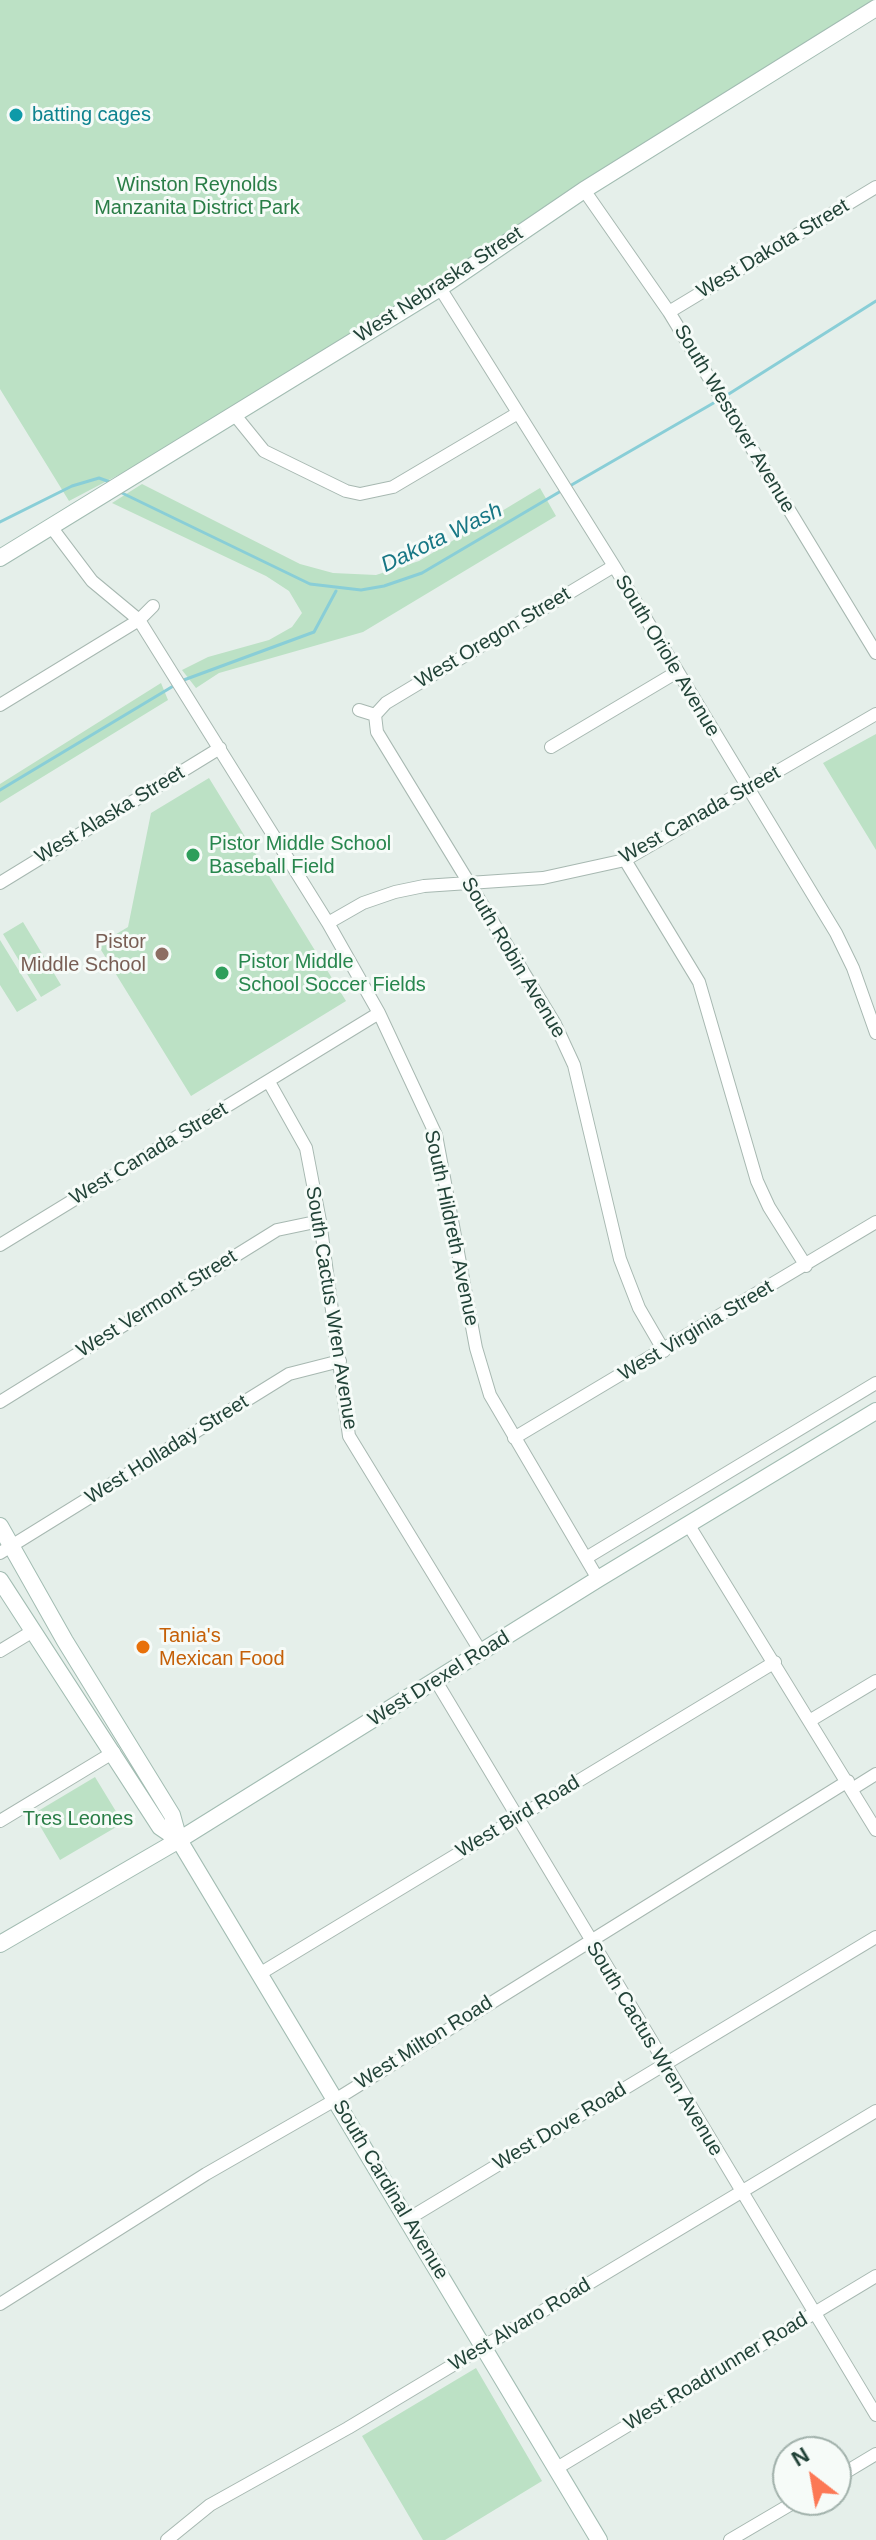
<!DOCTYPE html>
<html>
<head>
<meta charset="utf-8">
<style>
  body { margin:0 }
  #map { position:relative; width:876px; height:2540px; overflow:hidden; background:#e5efea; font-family:Helvetica,sans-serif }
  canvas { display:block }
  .north { position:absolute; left:772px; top:2436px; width:80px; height:80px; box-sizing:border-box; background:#f6fbf8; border:2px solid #a1b1ab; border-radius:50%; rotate:329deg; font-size:22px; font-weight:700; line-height:32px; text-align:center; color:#224338 }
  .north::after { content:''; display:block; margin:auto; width:28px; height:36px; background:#fc7855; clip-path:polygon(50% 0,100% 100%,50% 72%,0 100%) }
</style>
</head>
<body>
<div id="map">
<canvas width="876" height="2540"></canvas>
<div class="north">N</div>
</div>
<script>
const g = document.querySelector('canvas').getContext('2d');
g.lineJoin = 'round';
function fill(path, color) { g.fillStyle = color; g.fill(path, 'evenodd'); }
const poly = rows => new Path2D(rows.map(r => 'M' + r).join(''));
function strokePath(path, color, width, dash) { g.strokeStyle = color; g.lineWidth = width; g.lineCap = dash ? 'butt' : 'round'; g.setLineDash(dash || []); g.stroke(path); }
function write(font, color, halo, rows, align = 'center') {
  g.font = font + ' Helvetica,sans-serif'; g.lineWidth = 6; g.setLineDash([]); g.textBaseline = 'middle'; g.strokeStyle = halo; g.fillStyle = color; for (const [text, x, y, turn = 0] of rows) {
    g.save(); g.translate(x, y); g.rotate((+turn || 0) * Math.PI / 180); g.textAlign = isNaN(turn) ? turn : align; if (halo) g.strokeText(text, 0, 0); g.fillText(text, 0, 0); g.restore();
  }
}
const green = poly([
  [0,0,873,0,603,169,438,282,126,471,69,501,0,389],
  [142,484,300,564,333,573,376,575,419,561,540,488,556,516,363,632,219,673,196,688,182,670,208,657,269,640,292,627,302,613,289,591,266,576,112,503],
  [161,683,168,700,0,803,0,784],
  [876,734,876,850,823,763],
  [209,778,346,1001,191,1096,98,945,128,927,151,813],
  [23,922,61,985,41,997,3,934],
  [0,940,37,1000,17,1012,0,985],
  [95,1777,123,1823,60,1860,33,1814],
  [476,2368,542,2481,445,2540,423,2540,362,2436]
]);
const stream = poly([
  [724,397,876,301],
  [568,487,717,401],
  [120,492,310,584,361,590,384,586,422,573,561,491],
  [0,522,72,486,99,478,110,482],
  [181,681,314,632,336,591],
  [0,790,175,685]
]);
const street = poly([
  [584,190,669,312,876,653],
  [440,288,614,566,836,933,853,968,876,1033],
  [669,312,876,187],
  [234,414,264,451,346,491,360,494,393,487,518,413],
  [52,528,92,581,139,620,328,923,379,1013,436,1135,476,1348,490,1395,598,1579],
  [0,705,139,620,153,606],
  [359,710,375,715],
  [375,715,377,732,555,1024,574,1065,620,1259,639,1308,664,1351],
  [375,715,386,703,614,566],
  [551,747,677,672],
  [625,860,699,982,757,1181,769,1207,806,1266],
  [0,883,220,748],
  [328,923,363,903,395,892,424,886,543,878,625,860,876,714],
  [269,1082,306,1148,320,1221,349,1436,481,1652],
  [0,1245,379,1013],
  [0,1402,277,1230,320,1221],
  [514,1438,876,1222],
  [688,1524,876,1830],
  [0,1553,289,1374,340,1361],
  [586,1558,876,1383],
  [0,1651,33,1631],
  [436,1681,876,2415],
  [811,1720,876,1681],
  [852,1789,876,1774],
  [0,1821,114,1752],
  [261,1973,775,1662],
  [408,2219,876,1937],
  [0,2304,206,2174,335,2100,848,1781],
  [557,2468,876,2276],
  [836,2478,876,2454],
  [167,2540,210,2505,348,2428,876,2111],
  [730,2540,798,2500]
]);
const secondary = poly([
  [0,558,440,288,584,190,876,8],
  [0,1526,65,1641,172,1815,179,1840,599,2540],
  [0,1580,160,1827,179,1840],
  [0,1944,179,1840,598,1579,876,1411]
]);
const markers = [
  [16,115,8,"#0f9aa8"],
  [193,855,8,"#2e9e5b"],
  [162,954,8,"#8d6e63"],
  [222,973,8,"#2e9e5b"],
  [143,1647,8,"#e8710a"]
];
const cultureNames = [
  ["batting cages",32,115]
];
const parkNames = [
  ["Winston Reynolds",197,185],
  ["Manzanita District Park",197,208],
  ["Tres Leones",78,1819]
];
const streetNames = [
  ["West Dakota Street",773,249,-31],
  ["West Nebraska Street",439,285,-33],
  ["South Westover Avenue",734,419,59],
  ["West Oregon Street",493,638,-31],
  ["South Oriole Avenue",667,656,59],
  ["West Alaska Street",110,815,-31],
  ["West Canada Street",700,815,-29],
  ["South Robin Avenue",513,958,59],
  ["West Canada Street",149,1154,-31],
  ["South Hildreth Avenue",451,1228,78],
  ["West Vermont Street",157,1304,-32],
  ["South Cactus Wren Avenue",331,1308,81],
  ["West Virginia Street",696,1331,-31],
  ["West Holladay Street",167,1450,-32],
  ["West Drexel Road",439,1679,-32],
  ["West Bird Road",518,1817,-31],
  ["West Milton Road",424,2043,-32],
  ["South Cactus Wren Avenue",654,2049,59],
  ["West Dove Road",560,2127,-31],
  ["South Cardinal Avenue",390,2190,59],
  ["West Alvaro Road",520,2325,-31],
  ["West Roadrunner Road",716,2372,-31]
];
const leisureNames = [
  ["Pistor Middle School",209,844],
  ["Baseball Field",209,867],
  ["Pistor Middle",238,962],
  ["School Soccer Fields",238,985]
];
const educationNames = [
  ["Pistor",146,942],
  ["Middle School",146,965]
];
const foodNames = [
  ["Tania's",159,1636],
  ["Mexican Food",159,1659]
];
const waterNames = [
  ["Dakota Wash",442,538,-26]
];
fill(green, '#bce1c5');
strokePath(stream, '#89ced7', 3);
strokePath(street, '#a7b8b1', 14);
strokePath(secondary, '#a2bcb2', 18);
strokePath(street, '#fff', 12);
strokePath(secondary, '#fff', 16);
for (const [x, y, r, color] of markers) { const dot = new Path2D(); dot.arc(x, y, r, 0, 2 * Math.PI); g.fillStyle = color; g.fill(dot); strokePath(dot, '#f6fbf8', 3); }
write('20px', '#0d838f', '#f6fbf8', cultureNames, 'left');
write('20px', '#297d46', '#f6fbf8', parkNames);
write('20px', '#224338', '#f6fbf8', streetNames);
write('20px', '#27864d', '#f6fbf8', leisureNames, 'left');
write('20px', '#785e54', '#f6fbf8', educationNames, 'right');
write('20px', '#c56008', '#f6fbf8', foodNames, 'left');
write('italic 22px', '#167684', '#f6fbf8', waterNames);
</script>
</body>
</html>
